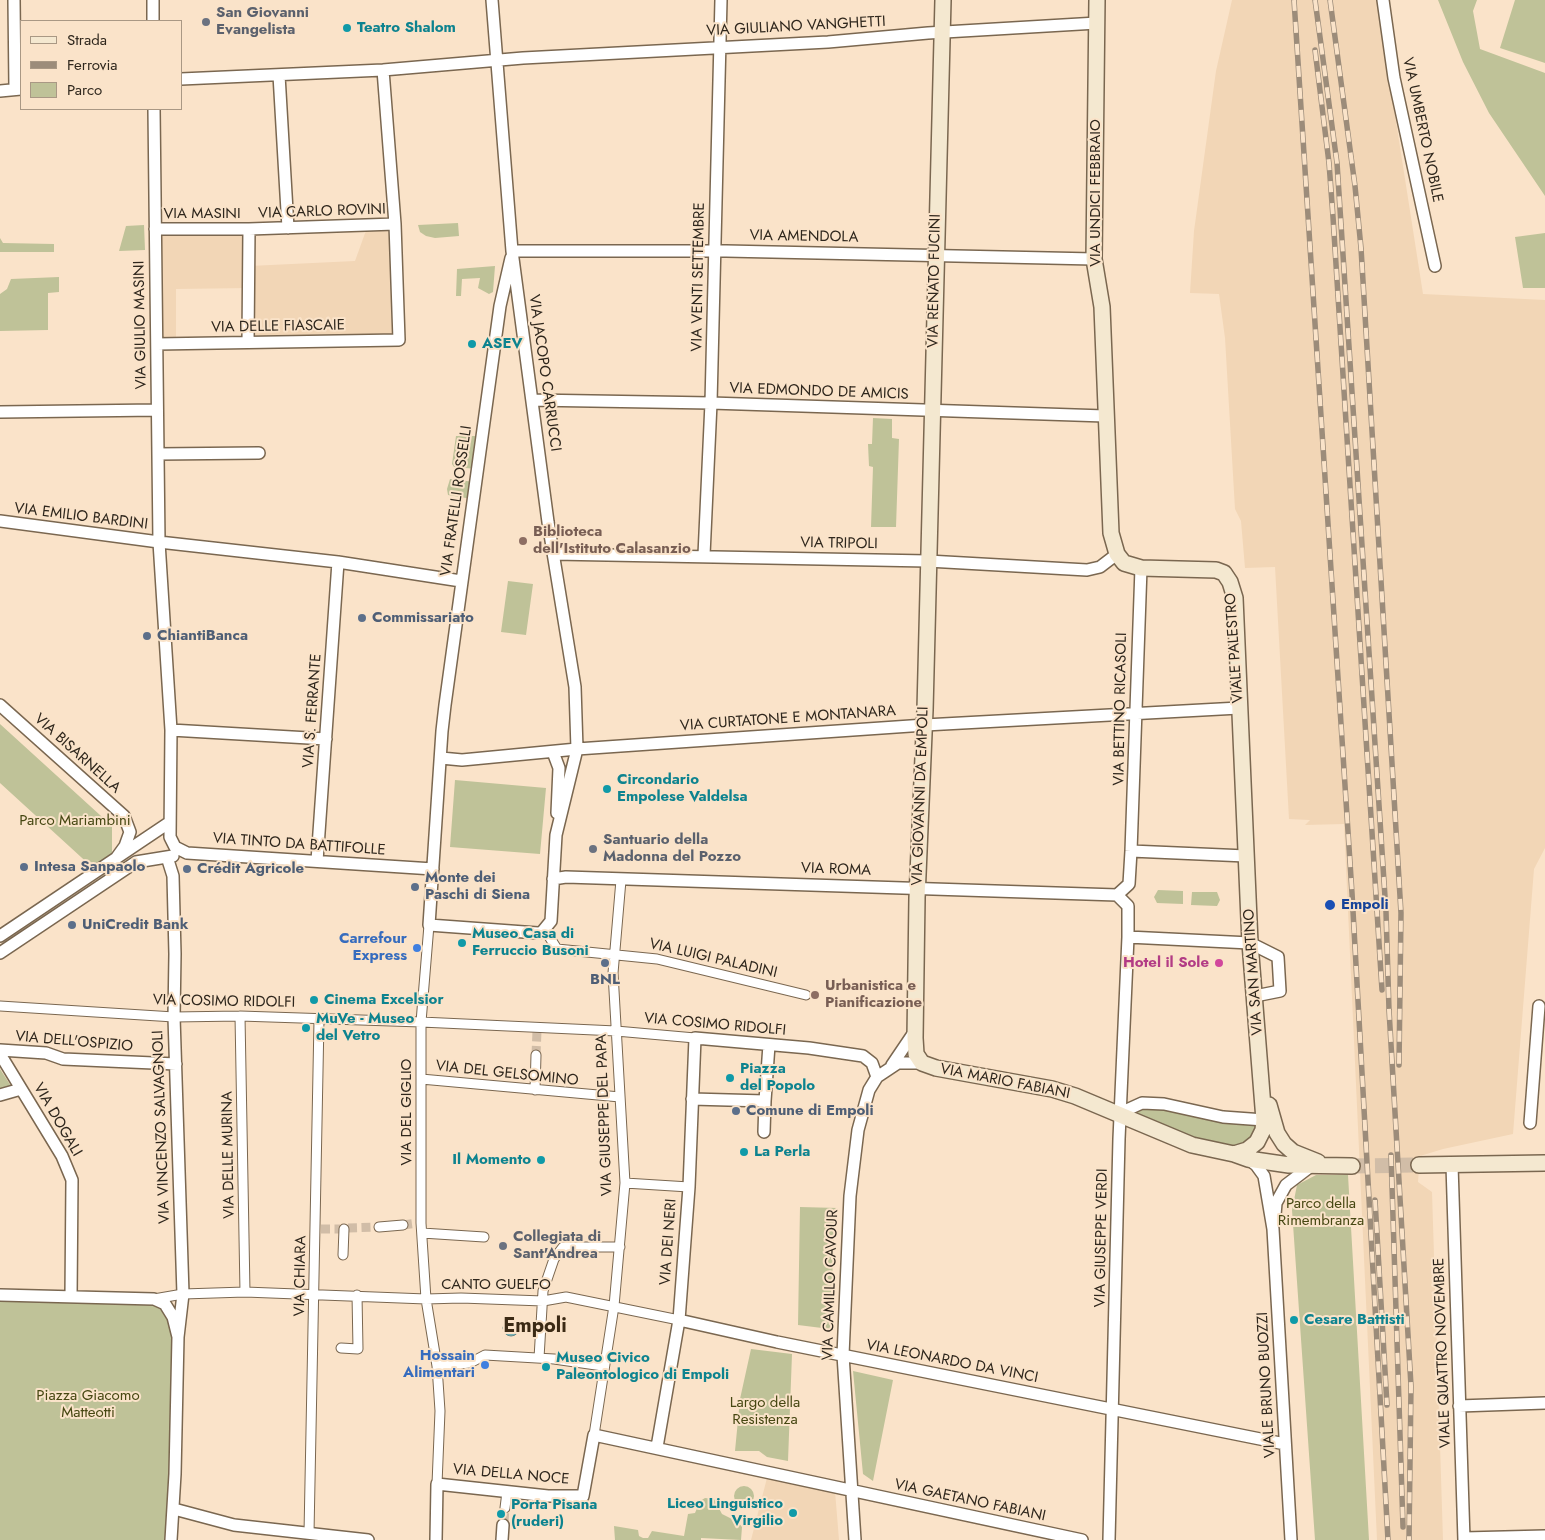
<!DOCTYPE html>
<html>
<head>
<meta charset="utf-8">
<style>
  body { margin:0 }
  #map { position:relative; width:1545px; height:1540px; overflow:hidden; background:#fae3c9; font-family:Jost,sans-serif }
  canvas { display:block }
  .legend { position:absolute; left:20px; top:20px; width:162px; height:90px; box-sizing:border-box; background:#fae3c9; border:1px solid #a99884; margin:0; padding:6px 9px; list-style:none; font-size:15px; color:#2f271d }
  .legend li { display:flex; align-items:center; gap:10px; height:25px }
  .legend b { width:25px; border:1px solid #a99884 }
</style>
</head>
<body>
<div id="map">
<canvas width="1545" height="1540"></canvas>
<ul class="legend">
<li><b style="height:6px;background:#f4e8d0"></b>Strada</li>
<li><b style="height:6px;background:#9c8c7a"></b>Ferrovia</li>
<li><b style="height:14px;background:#bfc298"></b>Parco</li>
</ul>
</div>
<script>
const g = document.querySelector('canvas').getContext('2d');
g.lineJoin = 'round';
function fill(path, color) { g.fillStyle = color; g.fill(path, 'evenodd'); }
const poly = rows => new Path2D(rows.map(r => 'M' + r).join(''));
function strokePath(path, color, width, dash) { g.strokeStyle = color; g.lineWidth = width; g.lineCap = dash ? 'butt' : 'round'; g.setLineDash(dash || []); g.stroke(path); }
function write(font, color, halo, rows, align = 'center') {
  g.font = font + ' Jost,sans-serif'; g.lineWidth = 4; g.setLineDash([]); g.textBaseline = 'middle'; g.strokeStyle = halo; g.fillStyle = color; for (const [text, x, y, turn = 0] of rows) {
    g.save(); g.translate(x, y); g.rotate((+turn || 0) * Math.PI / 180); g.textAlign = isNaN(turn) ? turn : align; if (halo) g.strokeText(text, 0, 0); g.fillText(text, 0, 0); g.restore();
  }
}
const built = poly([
  [1232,0,1377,0,1423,294,1545,300,1545,848,1534,869,1513,1134,1443,1149,1420,1156,1418,1182,1432,1192,1443,1540,1377,1540,1344,824,1305,825,1310,820,1289,819,1275,567,1245,568,1241,521,1235,509,1225,338,1219,294,1190,293,1194,231,1216,71],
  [395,224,399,340,248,342,249,288,176,289,176,343,157,344,155,229,249,229,250,266,355,261,368,225],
  [767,1478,835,1491,839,1540,751,1540]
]);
const green = poly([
  [1438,0,1477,0,1473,11,1480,49,1545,73,1545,196,1489,113,1463,62],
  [1515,0,1545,0,1545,63,1500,48],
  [458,223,459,236,435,238,426,236,420,232,418,225],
  [144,225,145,250,119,251,126,226],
  [1545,233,1545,288,1523,288,1515,237],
  [0,238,3,243,54,244,54,252,0,252],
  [495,266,493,292,489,294,478,288,480,278,462,279,461,296,456,296,457,269],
  [59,277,59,292,48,293,48,330,0,331,0,294,7,289,11,279],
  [873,418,892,419,892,438,899,439,896,527,871,527,873,467,869,466,868,444,872,444],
  [456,436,481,436,477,469,454,467,452,464],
  [450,479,475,482,472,499,448,495,447,489],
  [508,581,533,584,526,635,501,632],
  [0,724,112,826,112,855,93,868,0,783],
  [455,780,546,788,540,854,450,847],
  [1158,890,1183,891,1183,904,1157,903,1154,897],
  [1192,892,1217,892,1220,900,1217,906,1191,905],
  [0,1069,11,1086,0,1089],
  [1142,1103,1264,1120,1247,1150,1146,1127,1129,1108],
  [1316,1175,1348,1175,1369,1540,1315,1540,1292,1210,1297,1185],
  [800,1207,838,1208,835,1210,830,1329,798,1325],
  [0,1295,154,1299,173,1317,171,1540,0,1540],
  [751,1349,792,1354,788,1461,767,1457,759,1451,735,1451,740,1399],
  [853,1371,893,1380,873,1481,863,1474],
  '734 1496a10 10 0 1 1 20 0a10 10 0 1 1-20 0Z',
  [705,1498,714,1499,722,1514,738,1522,742,1527,741,1540,701,1538,701,1540,615,1540,614,1526,638,1530,639,1536,643,1538,648,1538,652,1531,684,1536,688,1514,695,1513,700,1501]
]);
const water = poly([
  '503 1328a8 8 0 1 1 16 0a8 8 0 1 1-16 0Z'
]);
const pedestrianTunnel = poly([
  [536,1055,537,1031],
  [403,1225,418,1223],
  [348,1228,379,1227],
  [321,1229,340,1229],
  [504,1522,505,1508]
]);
const secondaryTunnel = poly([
  [1352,1166,1419,1165]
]);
const pedestrian = poly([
  [429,925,421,1022,421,1223,426,1299,437,1366,440,1411,437,1484],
  [545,930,557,949,657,959,806,995],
  [0,1006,174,1017,240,1016,421,1022,616,1031,695,1038],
  [240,1016,245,1292],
  [421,1079,620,1097],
  [535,1090,536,1055],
  [625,1183,689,1187],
  [379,1227,403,1225],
  [422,1233,484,1237],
  [343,1255,344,1229],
  [154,1299,183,1294,245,1292,426,1299,461,1298,543,1301,566,1297,679,1320],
  [341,1348,358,1349,357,1295],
  [539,1358,543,1291,554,1259,563,1247,620,1247],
  [437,1366,470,1363,485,1355,554,1359,603,1366],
  [594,1435,614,1306,625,1183,613,973,621,880],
  [505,1508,507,1492],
  [309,1533,319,1020]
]);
const minor = poly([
  [14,0,15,89],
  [153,0,153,21],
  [492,0,512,251,548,522,575,687,577,749,925,725,1239,708],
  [1383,0,1394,78,1435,266],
  [279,75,288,228],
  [181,79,383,70,523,58,828,42,928,33,1097,23],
  [0,91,21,89],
  [155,229,249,229,395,224],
  [512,251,726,251,1094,259],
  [248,342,249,229],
  [157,344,399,340,395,224,383,70],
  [532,400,711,403,1105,416],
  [0,412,157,410],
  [158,454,259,453],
  [0,521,159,542,154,109],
  [554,554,928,561,1087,570,1100,567,1117,554],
  [704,555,711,403,721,0],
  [0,705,124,816,130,832,125,846,117,857],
  [171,730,170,837,175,847,187,853,433,869],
  [326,739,171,730,159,542,338,562,461,581],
  [553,752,559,768,557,813],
  [441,758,462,760,577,749,556,835,551,921,542,932,538,933,429,925,442,731,445,705,500,306,511,258],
  [1131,851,1246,856],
  [167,857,173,876,175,954,174,1017,183,1294,178,1337],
  [317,861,338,562],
  [553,879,566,877,1117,895],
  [1117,895,1129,884,1131,851,1141,568],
  [1117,895,1128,906,1128,937,1250,943,1278,957,1280,991,1255,996],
  [0,936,170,822],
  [0,953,136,862,173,856],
  [0,1050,46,1053,63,1059,176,1064],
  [0,1054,62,1156,72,1180,71,1297],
  [892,1065,915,1031],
  [0,1095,21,1089],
  [692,1099,765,1101,769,1045],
  [1120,1113,1142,1103,1164,1104,1223,1117,1264,1120],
  [1530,1123,1539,1006],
  [764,1132,765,1101],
  [1248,1159,1256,1165,1264,1176,1273,1229,1291,1540],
  [1452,1165,1464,1540],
  [1275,1215,1276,1203,1286,1185,1311,1166],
  [0,1295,154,1299,165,1304,173,1317,178,1337,175,1474,171,1540],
  [679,1320,777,1342,1285,1444],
  [1459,1406,1545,1403],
  [657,1447,679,1320,689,1187,695,1038,809,1048,863,1056,872,1063,877,1077],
  [174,1509,234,1525,368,1540],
  [1464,1538,1545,1536],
  [436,1540,437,1484,548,1496,583,1496,594,1435,1082,1540],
  [502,1540,503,1525],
  [855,1540,843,1355,850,1196,858,1130,869,1090,877,1077,898,1063,922,1063],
  [1109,1540,1119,1139,1128,937]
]);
const secondary = poly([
  [943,0,925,710,917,898,915,1038,916,1054,922,1063,936,1068,1052,1089,1075,1096,1192,1145,1234,1154,1247,1150,1257,1142,1263,1130,1264,1120,1250,943,1235,598,1230,582,1224,573,1216,570,1141,568,1124,563,1117,554,1111,533,1102,307,1094,259,1097,0],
  [1269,1105,1277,1133,1284,1144,1293,1152,1318,1162],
  [1234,1154,1248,1159,1289,1165,1352,1166],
  [1419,1165,1545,1163]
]);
const rail = poly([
  [1294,0,1352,893,1388,1540],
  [1315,0,1337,163,1386,912,1389,1010,1411,1386,1409,1540],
  [1330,0,1355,186,1361,248,1401,913,1399,1065],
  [1315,50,1329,163,1333,217,1382,990],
  [1391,1155,1403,1527],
  [1375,1200,1387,1405]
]);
const markers = [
  [206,22,5,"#6b7280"],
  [347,28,5,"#0f9aa8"],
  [472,344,5,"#0f9aa8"],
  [523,541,5,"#8d6e63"],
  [362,618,5,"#5c6f8a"],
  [147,636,5,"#5c6f8a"],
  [607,789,5,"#0f9aa8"],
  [593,849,5,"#6b7280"],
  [24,867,5,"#5c6f8a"],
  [187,869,5,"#5c6f8a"],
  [415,887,5,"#5c6f8a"],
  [1330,905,6,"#1a4fb4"],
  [72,925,5,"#5c6f8a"],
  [462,943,5,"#0f9aa8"],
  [417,948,5,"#3f7fe0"],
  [605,963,5,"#5c6f8a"],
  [1219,963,5,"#d1479c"],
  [815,995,5,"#8d6e63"],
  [314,1000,5,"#0f9aa8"],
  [306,1028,5,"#0f9aa8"],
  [730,1078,5,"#0f9aa8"],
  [736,1111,5,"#5c6f8a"],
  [744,1152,5,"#0f9aa8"],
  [541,1160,5,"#0f9aa8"],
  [503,1246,5,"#6b7280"],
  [1294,1320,5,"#0f9aa8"],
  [485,1365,5,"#3f7fe0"],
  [546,1367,5,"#0f9aa8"],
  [793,1513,5,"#0f9aa8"],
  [501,1514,5,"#0f9aa8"]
];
const worshipNames = [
  ["San Giovanni",216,13],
  ["Evangelista",216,30],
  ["Santuario della",603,840],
  ["Madonna del Pozzo",603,857],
  ["Collegiata di",513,1237],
  ["Sant'Andrea",513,1254]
];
const streetNames = [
  ["VIA GIULIANO VANGHETTI",796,27,-3],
  ["VIA UMBERTO NOBILE",1422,130,78],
  ["VIA UNDICI FEBBRAIO",1096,193,-90],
  ["VIA CARLO ROVINI",322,212,-2],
  ["VIA MASINI",202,214],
  ["VIA AMENDOLA",804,237,1],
  ["VIA VENTI SETTEMBRE",699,277,-89],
  ["VIA RENATO FUCINI",935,281,-89],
  ["VIA GIULIO MASINI",141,325,-91],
  ["VIA DELLE FIASCAIE",278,327,-1],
  ["VIA JACOPO CARRUCCI",544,373,82],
  ["VIA EDMONDO DE AMICIS",819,392,2],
  ["VIA FRATELLI ROSSELLI",457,501,-82],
  ["VIA EMILIO BARDINI",81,517,7],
  ["VIA TRIPOLI",839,544,1],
  ["VIALE PALESTRO",1235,648,-94],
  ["VIA BETTINO RICASOLI",1121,709,-89],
  ["VIA S. FERRANTE",313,711,-86],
  ["VIA CURTATONE E MONTANARA",788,719,-4],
  ["VIA BISARNELLA",77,754,42],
  ["VIA GIOVANNI DA EMPOLI",921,796,-88],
  ["VIA TINTO DA BATTIFOLLE",299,845,4],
  ["VIA ROMA",836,870,2],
  ["VIA LUIGI PALADINI",713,959,13],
  ["VIA SAN MARTINO",1254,972,-94],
  ["VIA COSIMO RIDOLFI",224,1002,1],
  ["VIA COSIMO RIDOLFI",715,1025,5],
  ["VIA DELL'OSPIZIO",74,1042,5],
  ["VIA DEL GELSOMINO",507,1074,6],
  ["VIA MARIO FABIANI",1005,1082,11],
  ["VIA DEL GIGLIO",407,1112,-90],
  ["VIA GIUSEPPE DEL PAPA",605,1115,-92],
  ["VIA DOGALI",57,1120,60],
  ["VIA VINCENZO SALVAGNOLI",162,1127,-92],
  ["VIA DELLE MURINA",229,1155,-91],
  ["VIA GIUSEPPE VERDI",1102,1238,-89],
  ["VIA DEI NERI",669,1242,-86],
  ["VIA CHIARA",301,1276,-89],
  ["CANTO GUELFO",496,1285],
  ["VIA CAMILLO CAVOUR",831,1285,-88],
  ["VIALE QUATTRO NOVEMBRE",1443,1353,-92],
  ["VIA LEONARDO DA VINCI",952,1362,11],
  ["VIALE BRUNO BUOZZI",1267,1385,-93],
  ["VIA DELLA NOCE",511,1475,5],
  ["VIA GAETANO FABIANI",970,1501,12]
];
const cultureNames = [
  ["Teatro Shalom",357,28],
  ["ASEV",482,344],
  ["Circondario",617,780],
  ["Empolese Valdelsa",617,797],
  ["Museo Casa di",472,934],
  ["Ferruccio Busoni",472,951],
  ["Cinema Excelsior",324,1000],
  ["MuVe - Museo",316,1019],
  ["del Vetro",316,1036],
  ["Piazza",740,1069],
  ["del Popolo",740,1086],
  ["La Perla",754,1152],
  ["Il Momento",531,1160,"right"],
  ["Cesare Battisti",1304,1320],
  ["Museo Civico",556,1358],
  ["Paleontologico di Empoli",556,1375],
  ["Liceo Linguistico",783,1504,"right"],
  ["Virgilio",783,1521,"right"],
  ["Porta Pisana",511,1505],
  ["(ruderi)",511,1522]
];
const educationNames = [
  ["Biblioteca",533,532],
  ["dell'Istituto Calasanzio",533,549],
  ["Urbanistica e",825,986],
  ["Pianificazione",825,1003]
];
const serviceNames = [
  ["Commissariato",372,618],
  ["ChiantiBanca",157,636],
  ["Intesa Sanpaolo",34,867],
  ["Crédit Agricole",197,869],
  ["Monte dei",425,878],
  ["Paschi di Siena",425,895],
  ["UniCredit Bank",82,925],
  ["BNL",605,980,"center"],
  ["Comune di Empoli",746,1111]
];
const parkNames = [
  ["Parco Mariambini",75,821],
  ["Parco della",1321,1204],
  ["Rimembranza",1321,1221],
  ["Piazza Giacomo",88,1396],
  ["Matteotti",88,1413],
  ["Largo della",765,1403],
  ["Resistenza",765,1420]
];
const transitNames = [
  ["Empoli",1341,905]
];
const shopNames = [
  ["Carrefour",407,939],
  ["Express",407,956],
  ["Hossain",475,1356],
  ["Alimentari",475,1373]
];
const hotelNames = [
  ["Hotel il Sole",1209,963]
];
const districtNames = [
  ["Empoli",535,1327]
];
fill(built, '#f2d6b6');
fill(green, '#bfc298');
fill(water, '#78b3b7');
strokePath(water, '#628989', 1);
strokePath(pedestrianTunnel, '#d1bda7', 9, [9, 4.5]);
strokePath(secondaryTunnel, '#d1bda7', 15, [15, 8]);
strokePath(pedestrian, '#7a6750', 11);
strokePath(minor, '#7a6750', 14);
strokePath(secondary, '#7a6750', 18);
strokePath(pedestrian, '#fff', 9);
strokePath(minor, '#fff', 11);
strokePath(secondary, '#f4e8d0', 15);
strokePath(rail, '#9c8c7a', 5.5);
strokePath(rail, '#fae3c9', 4, [11]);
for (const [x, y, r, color] of markers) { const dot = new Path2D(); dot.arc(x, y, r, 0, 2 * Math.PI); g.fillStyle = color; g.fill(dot); strokePath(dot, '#fae3c9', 2); }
write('bold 15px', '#5b616d', '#fae3c9', worshipNames, 'left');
write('15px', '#2f271d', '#fae3c9', streetNames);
write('bold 15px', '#0d838f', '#fae3c9', cultureNames, 'left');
write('bold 15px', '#785e54', '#fae3c9', educationNames, 'left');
write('bold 15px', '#4e5e75', '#fae3c9', serviceNames, 'left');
write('15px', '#464712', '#fae3c9', parkNames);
write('bold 15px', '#164399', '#fae3c9', transitNames, 'left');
write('bold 15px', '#366cbe', '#fae3c9', shopNames, 'right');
write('bold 15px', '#b23c85', '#fae3c9', hotelNames, 'right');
write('bold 20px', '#3b2a15', '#fae3c9', districtNames);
</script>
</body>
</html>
